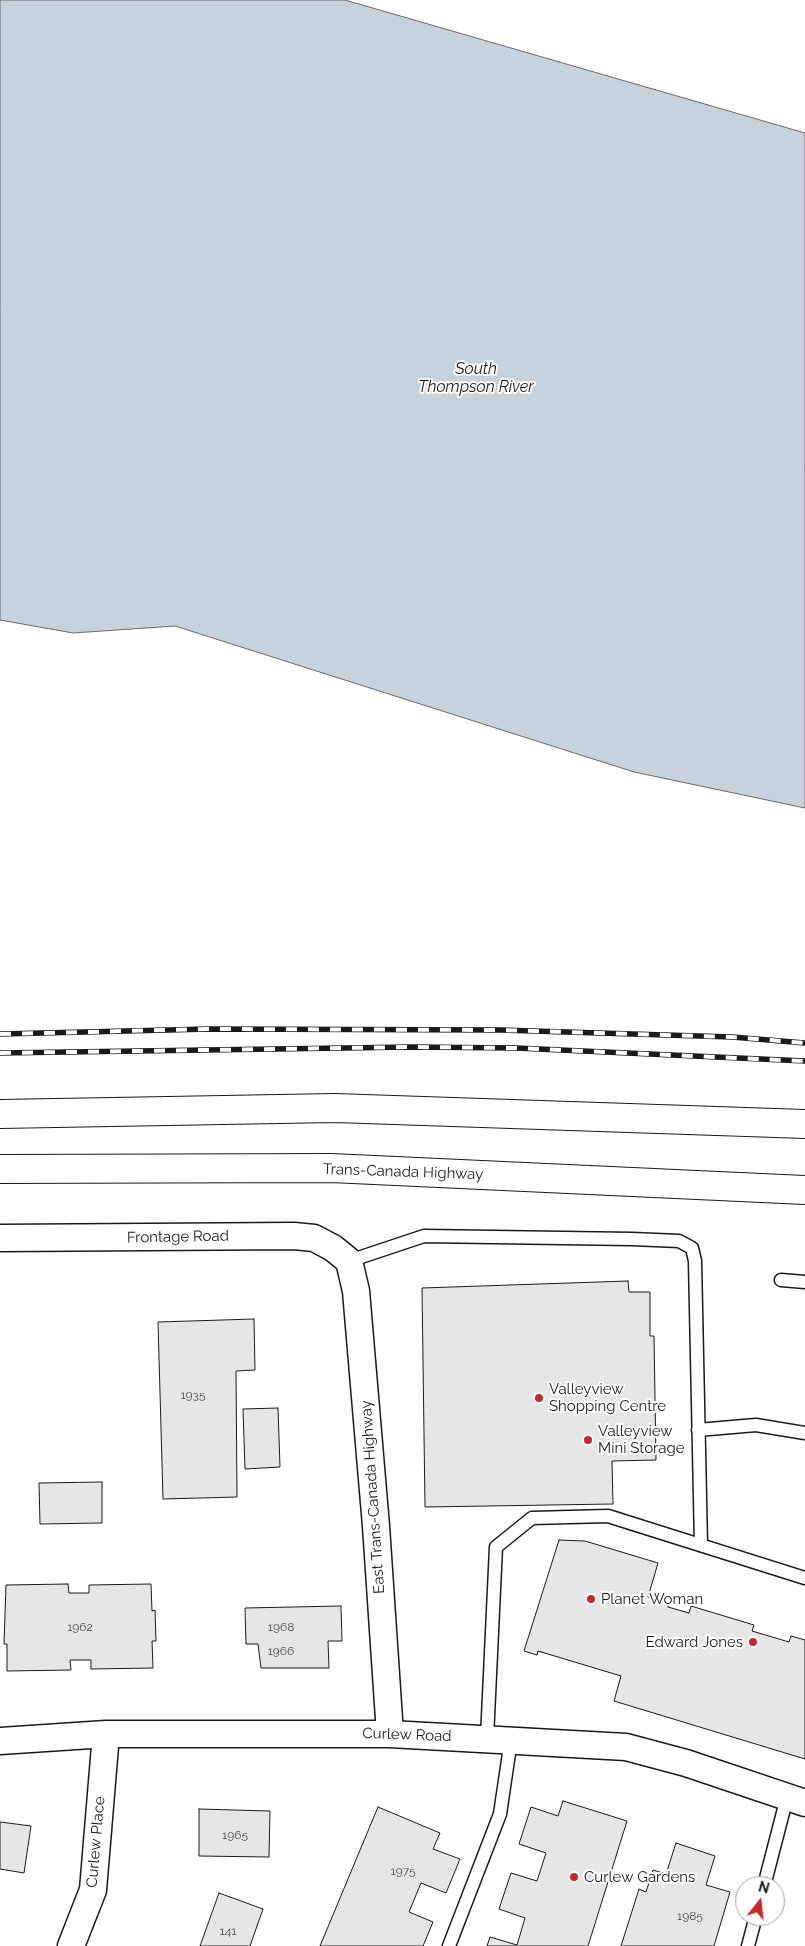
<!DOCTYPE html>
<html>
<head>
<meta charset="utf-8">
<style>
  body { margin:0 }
  #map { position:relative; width:805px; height:1946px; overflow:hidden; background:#fff; font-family:Raleway,sans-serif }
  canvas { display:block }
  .north { position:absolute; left:735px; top:1876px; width:50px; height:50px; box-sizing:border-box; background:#fff; border:1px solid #a3a3a3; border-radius:50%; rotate:16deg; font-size:14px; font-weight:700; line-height:20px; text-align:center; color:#1a1a1a }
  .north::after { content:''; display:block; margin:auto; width:18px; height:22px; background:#c62828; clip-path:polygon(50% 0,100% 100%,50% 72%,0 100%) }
</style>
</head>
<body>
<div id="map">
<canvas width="805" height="1946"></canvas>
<div class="north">N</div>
</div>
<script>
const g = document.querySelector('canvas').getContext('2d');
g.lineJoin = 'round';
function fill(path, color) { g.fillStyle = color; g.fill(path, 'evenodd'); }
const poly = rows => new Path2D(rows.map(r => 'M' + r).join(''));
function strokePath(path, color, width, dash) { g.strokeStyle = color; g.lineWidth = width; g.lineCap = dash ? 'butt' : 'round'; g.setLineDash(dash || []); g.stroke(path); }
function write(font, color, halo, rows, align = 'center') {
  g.font = font + ' Raleway,sans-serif'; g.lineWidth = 4; g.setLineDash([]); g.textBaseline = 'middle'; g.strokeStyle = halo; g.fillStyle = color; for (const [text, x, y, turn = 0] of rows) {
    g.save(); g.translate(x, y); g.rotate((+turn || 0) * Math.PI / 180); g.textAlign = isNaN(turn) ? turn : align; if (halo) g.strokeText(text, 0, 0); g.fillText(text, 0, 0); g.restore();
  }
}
const water = poly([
  [0,0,345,0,805,133,805,808,634,772,175,626,73,633,0,620,0,0]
]);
const building = poly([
  [628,1281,629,1292,650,1292,650,1336,654,1336,656,1460,612,1461,613,1504,425,1507,422,1288,628,1281],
  [254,1319,255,1370,236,1371,237,1497,163,1499,158,1322,254,1319],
  [278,1408,280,1467,245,1469,243,1409,278,1408],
  [102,1482,102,1523,40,1524,39,1483,102,1482],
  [559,1540,585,1541,658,1563,648,1597,669,1603,668,1607,689,1613,691,1606,754,1625,752,1631,789,1642,791,1636,805,1640,805,1759,614,1701,621,1676,538,1651,537,1655,524,1651,559,1540],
  [68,1584,69,1593,89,1593,89,1585,151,1584,152,1611,155,1610,156,1641,152,1641,153,1668,91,1669,91,1660,70,1660,71,1670,7,1671,7,1644,4,1644,6,1585,68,1584],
  [341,1606,342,1641,328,1641,329,1668,261,1668,258,1644,246,1644,245,1608,341,1606],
  [563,1801,627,1821,588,1946,487,1946,490,1937,517,1945,525,1918,499,1909,511,1873,537,1881,546,1853,519,1844,531,1807,558,1816,563,1801],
  [378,1807,440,1833,433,1849,460,1859,446,1893,421,1883,409,1912,433,1922,423,1946,320,1946,378,1807],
  [199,1809,270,1811,269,1857,199,1856,199,1809],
  [0,1822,31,1826,24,1873,0,1869,0,1822],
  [676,1843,715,1856,706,1885,730,1892,714,1946,621,1946,639,1889,646,1892,653,1870,666,1874,676,1843],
  [219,1893,263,1909,250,1946,200,1946,219,1893]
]);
const lane = poly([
  [349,1261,424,1236,632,1239,679,1241,692,1248,695,1261,701,1545],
  [781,1280,805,1282],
  [698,1430,756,1425,805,1433],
  [487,1738,496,1547,532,1518,608,1516,805,1578],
  [764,1886,787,1797],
  [449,1946,500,1814,511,1740],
  [748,1946,756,1916]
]);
const street = poly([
  [0,1238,294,1236,314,1238,333,1248,349,1261,356,1291,376,1526,390,1734],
  [0,1741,106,1734,390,1734,626,1747,686,1763,805,1803],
  [71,1946,93,1890,106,1734]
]);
const highway = poly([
  [0,1114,335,1108,805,1124],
  [0,1169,331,1168,805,1190]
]);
const rail = poly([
  [0,1034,210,1029,500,1030,732,1037,805,1043],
  [0,1053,412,1047,516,1048,805,1061]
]);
const markers = [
  [539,1398,5,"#c62828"],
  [588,1440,5,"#c62828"],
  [591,1599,5,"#c62828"],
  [753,1642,5,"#c62828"],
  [574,1877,5,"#c62828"]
];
const numberNames = [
  ["1935",193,1395],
  ["1962",80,1627],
  ["1968",281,1627],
  ["1966",281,1651],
  ["1965",235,1835],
  ["1975",403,1871],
  ["1985",690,1916],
  ["141",228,1931]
];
const streetNames = [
  ["Trans-Canada Highway",403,1172,2],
  ["Frontage Road",178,1237,-1],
  ["East Trans-Canada Highway",373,1497,-94],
  ["Curlew Road",407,1735,2],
  ["Curlew Place",96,1842,-85]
];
const poiNames = [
  ["Valleyview",549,1389],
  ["Shopping Centre",549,1406],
  ["Valleyview",598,1431],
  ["Mini Storage",598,1448],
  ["Planet Woman",601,1599],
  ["Edward Jones",743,1642,"right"],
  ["Curlew Gardens",584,1877]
];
const waterNames = [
  ["South",476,369],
  ["Thompson River",476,387]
];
fill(water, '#c6d2dc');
strokePath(water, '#6a6a6a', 1);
fill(building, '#e6e6e6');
strokePath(building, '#1a1a1a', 1);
strokePath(lane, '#1a1a1a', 15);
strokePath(street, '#1a1a1a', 29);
strokePath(highway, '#1a1a1a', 30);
strokePath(lane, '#fff', 12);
strokePath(street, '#fff', 26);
strokePath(highway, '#fff', 28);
strokePath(rail, '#1a1a1a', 5.5);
strokePath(rail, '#fff', 4, [11]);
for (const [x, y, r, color] of markers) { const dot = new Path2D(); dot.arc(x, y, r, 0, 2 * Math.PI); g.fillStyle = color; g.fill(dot); strokePath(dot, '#fff', 2); }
write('12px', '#4d4d4d', null, numberNames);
write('15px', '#1a1a1a', '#fff', streetNames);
write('15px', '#1a1a1a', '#fff', poiNames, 'left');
write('italic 16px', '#1a1a1a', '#fff', waterNames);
</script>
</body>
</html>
